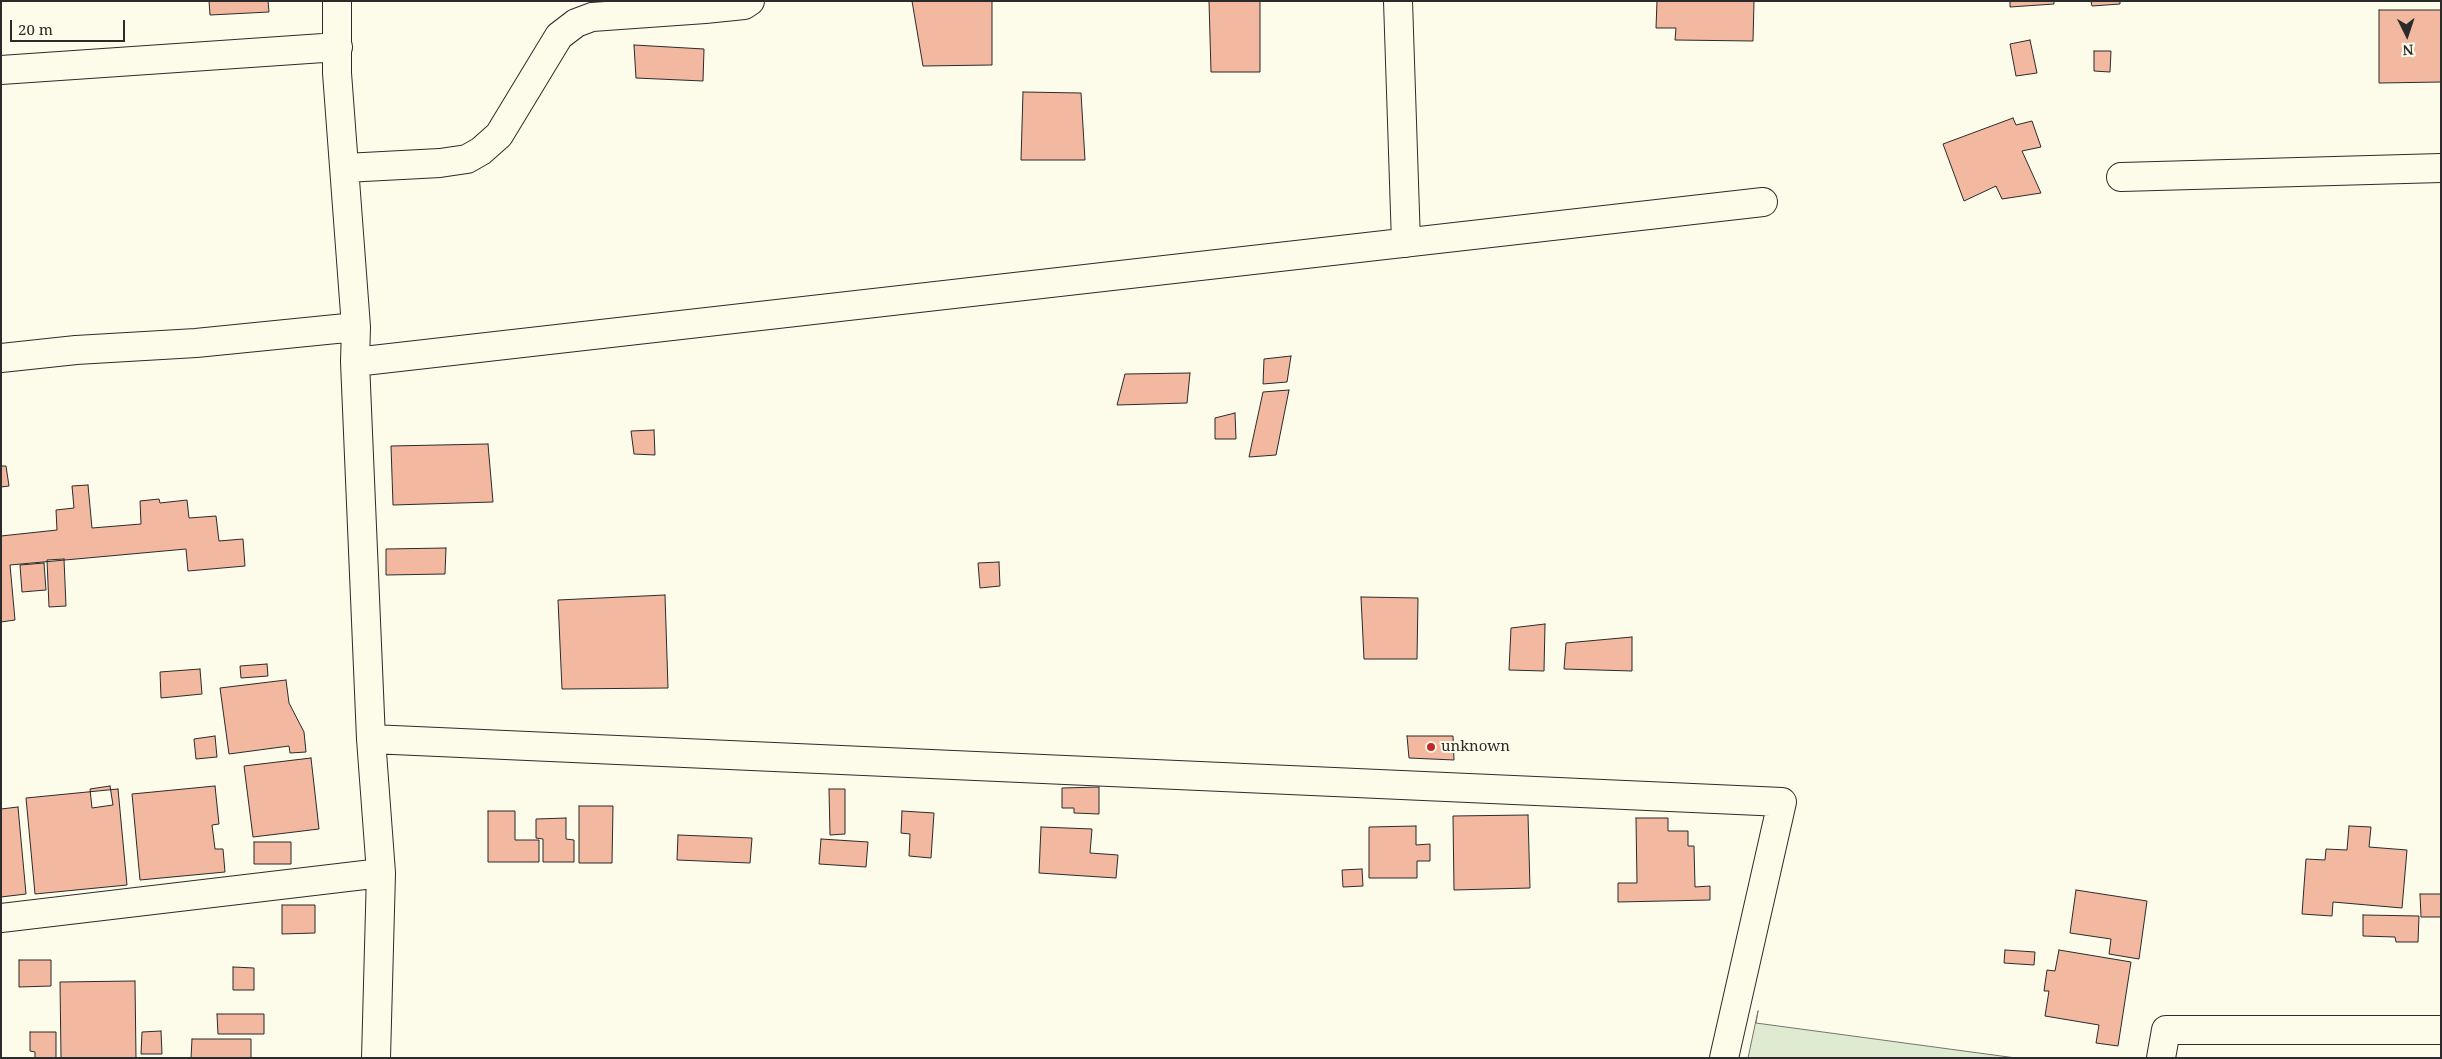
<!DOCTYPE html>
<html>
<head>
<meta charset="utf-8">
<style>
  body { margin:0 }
  #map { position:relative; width:2442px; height:1059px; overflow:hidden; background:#fdfbea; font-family:"Noto Serif",serif }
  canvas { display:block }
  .frame { position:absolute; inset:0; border:2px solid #2b2b2b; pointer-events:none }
  .north { position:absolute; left:2382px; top:10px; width:50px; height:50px; -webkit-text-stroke:4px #fdfbea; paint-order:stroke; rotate:176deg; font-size:14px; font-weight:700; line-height:20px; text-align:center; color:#2b2b2b }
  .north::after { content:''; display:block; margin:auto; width:18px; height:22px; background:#2b2b2b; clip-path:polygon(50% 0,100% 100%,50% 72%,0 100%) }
  .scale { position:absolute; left:10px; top:20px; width:115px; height:22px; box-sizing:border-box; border:2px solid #2b2b2b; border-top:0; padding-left:6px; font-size:15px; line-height:18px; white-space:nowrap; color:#2b2b2b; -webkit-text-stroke:4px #fdfbea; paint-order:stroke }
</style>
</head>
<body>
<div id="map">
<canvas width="2442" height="1059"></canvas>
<div class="frame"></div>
<div class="north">N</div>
<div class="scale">20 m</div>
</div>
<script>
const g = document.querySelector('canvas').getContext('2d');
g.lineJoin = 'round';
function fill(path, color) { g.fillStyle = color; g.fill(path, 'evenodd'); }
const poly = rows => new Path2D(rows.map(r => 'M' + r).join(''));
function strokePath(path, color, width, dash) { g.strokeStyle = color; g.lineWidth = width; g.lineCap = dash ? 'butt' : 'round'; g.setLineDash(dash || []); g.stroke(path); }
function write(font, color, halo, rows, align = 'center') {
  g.font = font + ' "Noto Serif",serif'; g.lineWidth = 4; g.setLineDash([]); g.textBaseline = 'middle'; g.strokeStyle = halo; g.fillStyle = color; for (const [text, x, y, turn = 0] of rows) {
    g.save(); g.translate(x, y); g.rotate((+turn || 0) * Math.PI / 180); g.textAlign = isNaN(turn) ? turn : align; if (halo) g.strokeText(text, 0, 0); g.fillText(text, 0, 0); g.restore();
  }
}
const green = poly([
  [1758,1011,1756,1023,2016,1058,1748,1058,1758,1011]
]);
const building = poly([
  [209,1,268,1,269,12,210,15,209,1],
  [912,1,992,1,992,65,923,66,912,1],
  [1209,1,1260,1,1260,72,1211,72,1209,1],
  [1657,1,1754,1,1753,41,1675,40,1676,28,1656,28,1657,1],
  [2010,1,2054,1,2054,4,2010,7,2010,1],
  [2091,1,2120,1,2120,4,2092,6,2091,1],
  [2379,10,2441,10,2441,82,2379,83,2379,10],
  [2030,40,2037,73,2016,76,2010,44,2030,40],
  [634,45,704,49,703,81,636,78,634,45],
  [2094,51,2111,51,2110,72,2094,71,2094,51],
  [1023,92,1081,93,1085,160,1021,160,1023,92],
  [2013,118,2016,125,2032,121,2041,147,2022,151,2041,193,2002,199,1996,186,1964,201,1943,144,2013,118],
  [1291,356,1287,382,1263,384,1264,359,1291,356],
  [1190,373,1187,403,1117,405,1125,374,1190,373],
  [1289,390,1276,455,1249,457,1263,392,1289,390],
  [1235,413,1236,439,1215,439,1215,418,1235,413],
  [654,430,655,455,634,454,631,431,654,430],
  [488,444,493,502,393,505,391,446,488,444],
  [1,466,6,466,9,486,1,487,1,466],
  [88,485,92,528,141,524,140,501,159,499,160,503,187,500,189,518,216,516,219,541,243,539,245,566,188,571,186,549,10,565,15,620,1,622,1,536,57,530,56,510,74,508,72,486,88,485],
  [446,548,445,574,386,575,386,549,446,548],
  [64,559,66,606,49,607,47,560,64,559],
  [999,562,1000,586,980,588,978,563,999,562],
  [44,563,46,590,22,592,20,565,44,563],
  [665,595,668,688,562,689,558,600,665,595],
  [1361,597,1418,598,1417,659,1364,659,1361,597],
  [1545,624,1544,671,1509,670,1511,628,1545,624],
  [1632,637,1632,671,1564,669,1566,643,1632,637],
  [267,664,268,676,241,678,240,666,267,664],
  [200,669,202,694,161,698,160,672,200,669],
  [286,680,289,703,304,732,306,752,290,753,289,746,229,754,220,688,286,680],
  [215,736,217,757,196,759,194,739,215,736],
  [1407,736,1453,736,1454,760,1409,758,1407,736],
  [311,758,319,829,253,837,244,766,311,758],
  [110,786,113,805,92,808,90,789,110,786],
  [215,786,219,824,212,825,215,849,223,849,225,872,140,880,132,794,215,786],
  [1099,787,1099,814,1074,813,1074,808,1062,808,1062,788,1099,787],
  [118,789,127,885,35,894,26,798,118,789],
  [829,789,845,789,845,834,830,835,829,789],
  [579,806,613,806,612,863,579,863,579,806],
  [18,807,26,894,1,897,1,809,18,807],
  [488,811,515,811,515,840,539,840,539,862,488,862,488,811],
  [902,811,934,813,931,858,909,856,910,834,901,833,902,811],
  [1528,815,1530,888,1454,890,1453,816,1528,815],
  [566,818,566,839,574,840,574,862,543,862,543,839,536,838,536,819,566,818],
  [1636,818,1668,818,1668,831,1688,831,1688,846,1694,846,1695,887,1710,886,1710,900,1618,902,1618,883,1637,883,1636,818],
  [1416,826,1416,845,1430,844,1430,861,1417,861,1417,878,1369,878,1369,827,1416,826],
  [2349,826,2371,827,2369,847,2407,850,2402,908,2333,902,2332,916,2302,914,2306,859,2325,860,2326,849,2347,850,2349,826],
  [1041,827,1092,829,1090,853,1118,855,1116,878,1039,873,1041,827],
  [678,835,752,838,750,863,677,860,678,835],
  [821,839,868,842,866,867,819,864,821,839],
  [254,842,291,842,291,864,254,864,254,842],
  [1362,869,1363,886,1343,887,1342,870,1362,869],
  [2076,890,2147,901,2139,959,2109,954,2111,939,2070,933,2076,890],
  [2420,894,2441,894,2441,917,2421,917,2420,894],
  [282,905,315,905,315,933,282,934,282,905],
  [2363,915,2419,916,2418,942,2396,942,2395,937,2363,936,2363,915],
  [2005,950,2035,952,2034,965,2004,963,2005,950],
  [2059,950,2131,962,2118,1046,2096,1043,2099,1025,2045,1016,2049,991,2044,991,2047,970,2055,971,2059,950],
  [19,960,51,960,51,986,19,987,19,960],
  [233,967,254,968,254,990,233,990,233,967],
  [135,981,136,1058,61,1058,60,982,135,981],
  [217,1014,264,1014,264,1034,218,1034,217,1014],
  [161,1031,162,1054,141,1054,142,1032,161,1031],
  [30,1032,56,1032,56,1058,35,1058,35,1052,30,1051,30,1032],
  [192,1039,251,1039,251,1058,191,1058,192,1039]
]);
const minor = poly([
  [337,1,337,73,356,327,355,362,371,739,381,873,376,1058],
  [1398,1,1406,243],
  [1,70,338,47],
  [345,168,440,163,467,159,481,151,499,135,559,36,576,23,592,17,705,9,744,5,750,1],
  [2121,177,2441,168],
  [1,358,76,350,196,343,356,327],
  [355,362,1763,202],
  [371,739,1782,802,1724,1058],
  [1,918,381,873],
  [2161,1058,2166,1030,2441,1030]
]);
const markers = [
  [1431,747,5,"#c62828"]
];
const poiNames = [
  ["unknown",1441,747]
];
fill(green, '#deebd1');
strokePath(green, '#74746e', 1);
fill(building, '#f2b8a0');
strokePath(building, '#2b2b2b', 1);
strokePath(minor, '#2b2b2b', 30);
strokePath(minor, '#fdfbea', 28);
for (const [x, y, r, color] of markers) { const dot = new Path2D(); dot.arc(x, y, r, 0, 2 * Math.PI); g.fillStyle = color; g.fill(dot); strokePath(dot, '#fdfbea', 2); }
write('15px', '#2b2b2b', '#fdfbea', poiNames, 'left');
</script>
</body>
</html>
